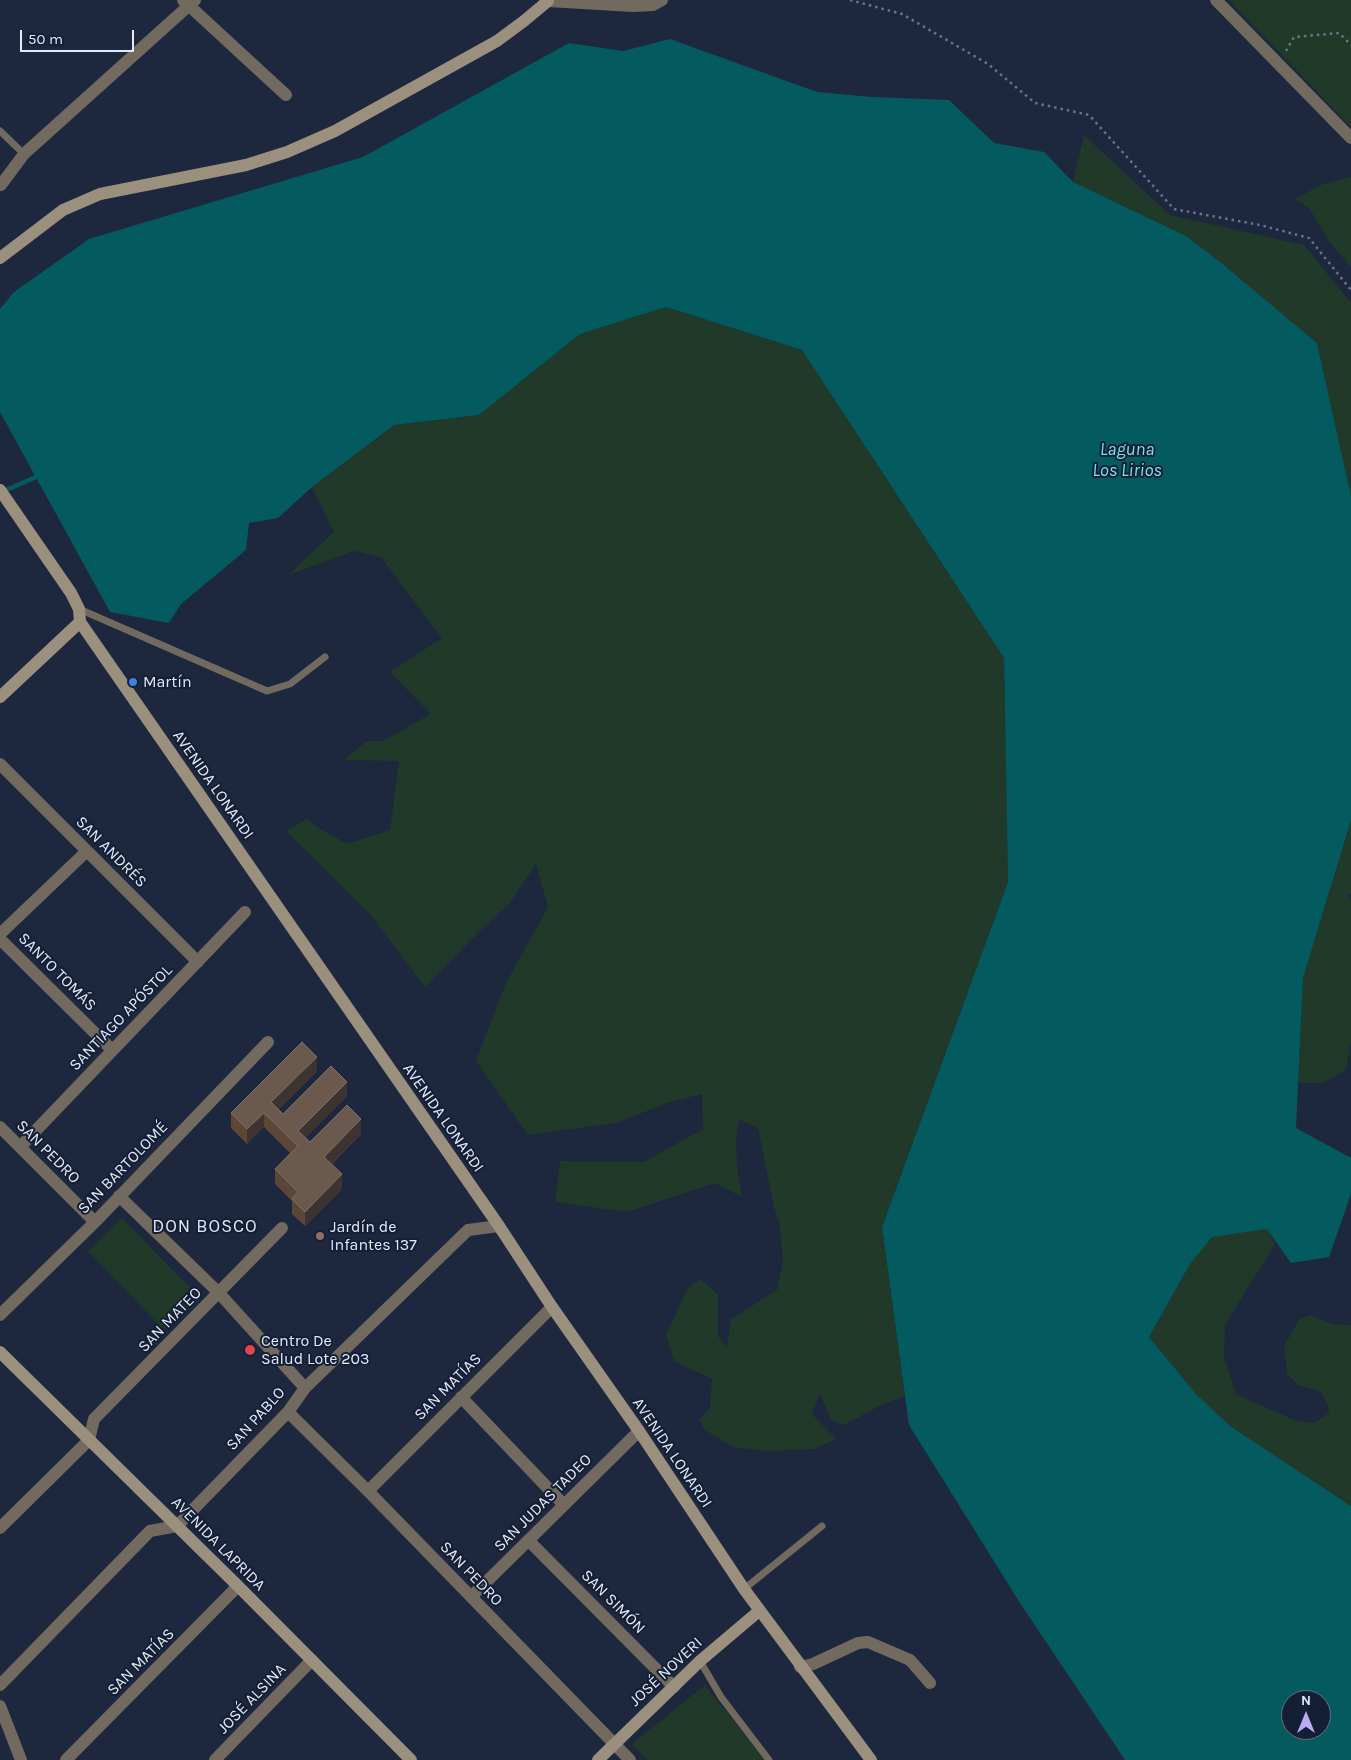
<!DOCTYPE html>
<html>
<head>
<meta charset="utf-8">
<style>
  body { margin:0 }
  #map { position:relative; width:1351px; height:1760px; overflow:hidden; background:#1d283f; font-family:Karla,sans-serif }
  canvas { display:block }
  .north { position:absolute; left:1281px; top:1690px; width:50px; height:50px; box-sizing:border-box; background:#141e34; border:1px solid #667083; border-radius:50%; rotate:0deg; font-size:14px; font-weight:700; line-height:20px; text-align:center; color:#e2eaf9 }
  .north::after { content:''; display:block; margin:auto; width:18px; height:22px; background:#b6acf8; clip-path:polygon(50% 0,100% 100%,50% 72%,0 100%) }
  .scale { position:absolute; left:20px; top:30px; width:114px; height:22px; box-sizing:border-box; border:2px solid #e2eaf9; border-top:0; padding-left:6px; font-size:15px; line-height:18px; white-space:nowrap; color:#e2eaf9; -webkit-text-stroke:4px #141e34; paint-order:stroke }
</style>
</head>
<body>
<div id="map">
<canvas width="1351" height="1760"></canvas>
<div class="north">N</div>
<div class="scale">50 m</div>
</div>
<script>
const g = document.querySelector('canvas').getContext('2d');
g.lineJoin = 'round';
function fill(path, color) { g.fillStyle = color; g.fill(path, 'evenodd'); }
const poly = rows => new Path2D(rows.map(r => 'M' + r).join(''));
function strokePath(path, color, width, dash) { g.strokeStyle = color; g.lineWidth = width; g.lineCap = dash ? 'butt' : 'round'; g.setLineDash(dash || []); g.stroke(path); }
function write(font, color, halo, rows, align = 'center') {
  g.font = font + ' Karla,sans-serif'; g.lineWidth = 4; g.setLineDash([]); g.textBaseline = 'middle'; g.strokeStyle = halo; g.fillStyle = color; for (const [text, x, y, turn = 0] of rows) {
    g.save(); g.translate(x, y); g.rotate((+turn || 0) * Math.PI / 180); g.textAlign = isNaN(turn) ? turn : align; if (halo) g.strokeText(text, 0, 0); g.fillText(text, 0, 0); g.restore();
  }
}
const green = poly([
  [1229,0,1351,0,1351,127],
  [1084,135,1170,215,1304,245,1351,303,1351,496,1317,343,1219,261,1186,236,1073,182],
  [1351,177,1351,267,1330,243,1309,208,1295,199,1323,184],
  [665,307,802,350,1004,658,1008,882,882,1227,905,1396,883,1404,844,1425,831,1420,820,1393,812,1414,836,1439,815,1449,769,1451,733,1447,705,1430,699,1420,710,1408,712,1379,674,1361,666,1334,688,1288,701,1279,718,1295,718,1336,727,1347,731,1319,777,1290,783,1262,780,1226,774,1207,758,1128,739,1119,736,1140,737,1166,742,1197,715,1183,627,1212,555,1202,560,1161,644,1162,703,1129,702,1094,670,1102,616,1123,528,1135,476,1061,506,983,548,907,536,864,509,904,480,931,425,987,369,913,286,831,307,819,319,828,347,844,390,830,399,761,344,760,367,741,383,741,431,714,390,672,442,638,381,557,354,551,288,575,334,532,312,487,394,425,479,415,580,334],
  [1351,819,1351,894,1348,896,1351,901,1351,1040,1346,1070,1323,1083,1298,1083,1303,978],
  [122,1218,199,1297,164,1330,88,1251],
  [1268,1229,1275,1244,1225,1325,1224,1357,1236,1394,1294,1420,1314,1423,1329,1413,1328,1405,1320,1391,1298,1385,1287,1374,1284,1346,1299,1320,1310,1315,1332,1324,1351,1325,1351,1506,1230,1426,1196,1394,1149,1337,1190,1264,1212,1236],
  [705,1685,765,1760,647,1760,632,1744]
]);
const water = poly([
  [670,39,817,92,872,97,949,100,994,143,1044,152,1073,182,1186,236,1219,261,1317,343,1351,496,1351,820,1303,978,1296,1128,1351,1158,1351,1194,1329,1257,1291,1263,1267,1229,1212,1237,1190,1264,1149,1337,1196,1394,1230,1426,1351,1506,1351,1760,1125,1760,1020,1603,909,1425,882,1227,1008,882,1004,658,802,350,666,307,580,334,479,415,394,425,312,487,278,518,249,523,246,550,181,604,169,623,110,612,0,412,0,309,14,292,89,239,363,157,569,43,623,51],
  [1291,1700,1321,1700,1321,1730,1291,1730]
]);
const stream = poly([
  [4,491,36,477]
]);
const path = poly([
  [850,0,902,14,988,64,1035,103,1089,115,1174,209,1260,225,1309,238,1351,290],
  [1286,51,1294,37,1339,33,1351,45]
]);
const lane = poly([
  [0,131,24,154],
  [79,609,267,691,290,684,325,657],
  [744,1589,822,1526],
  [700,1661,721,1697,769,1760]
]);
const street = poly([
  [183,0,286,95],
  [1216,0,1351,138],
  [548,1,633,6,653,5,662,0],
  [1,185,24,154,195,0],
  [0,764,198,962],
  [0,934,87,851],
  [0,939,112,1050],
  [0,1127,95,1222],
  [20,1147,245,912],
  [119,1196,219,1293,305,1388],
  [0,1315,95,1222,268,1042],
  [461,1397,564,1505],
  [288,1412,368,1491,630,1760],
  [368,1491,552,1307],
  [0,1528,89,1440,94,1419,282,1228],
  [529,1541,674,1687],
  [471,1597,639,1431],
  [800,1667,813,1664,858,1643,868,1642,910,1660,930,1683],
  [0,1685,150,1531,177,1526,288,1412,305,1388,468,1230,499,1226],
  [0,1706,21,1760],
  [66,1760,238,1586],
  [215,1760,312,1660]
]);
const secondary = poly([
  [0,258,63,210,100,194,246,165,287,152,335,131,497,41,524,21,548,1,547,0],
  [0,490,71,593,79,609,80,622,499,1226,552,1307,639,1431,744,1589,871,1760],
  [0,697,80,622],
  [0,1352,238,1586,411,1760],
  [598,1760,700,1661,759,1611]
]);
const wall = poly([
  [317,1071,278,1110,283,1114,347,1096,305,1138,310,1142,361,1134,332,1164,342,1189,305,1226,292,1214,292,1201,275,1184,275,1169,290,1153,264,1127,247,1144,231,1128,231,1113]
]);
const shadedWall = poly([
  [317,1057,317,1071,271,1117,271,1102],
  [347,1082,347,1096,298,1145,298,1131],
  [264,1113,264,1127,247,1144,247,1129],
  [361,1119,361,1134,324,1171,324,1157],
  [342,1174,342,1189,305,1226,305,1212]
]);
const building = poly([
  [302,1042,317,1057,271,1102,283,1114,331,1066,347,1082,298,1131,310,1142,347,1105,361,1119,324,1157,342,1174,305,1212,292,1199,298,1192,275,1169,298,1146,264,1113,247,1129,231,1113,302,1042]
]);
const markers = [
  [133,682,5,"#3f7fe0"],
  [320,1236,5,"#8d6e63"],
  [250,1350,6,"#e0444e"]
];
const poiNames = [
  ["Martín",143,682],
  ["Jardín de",330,1227],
  ["Infantes 137",330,1245],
  ["Centro De",261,1341],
  ["Salud Lote 203",261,1359]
];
const streetNames = [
  ["AVENIDA LONARDI",213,785,55],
  ["SAN ANDRÉS",111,852,45],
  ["SANTO TOMÁS",57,972,45],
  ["SANTIAGO APÓSTOL",121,1018,-46],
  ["AVENIDA LONARDI",443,1118,55],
  ["SAN PEDRO",48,1152,45],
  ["SAN BARTOLOMÉ",123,1168,-46],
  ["SAN MATEO",170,1320,-46],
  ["SAN MATÍAS",448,1387,-45],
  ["SAN PABLO",256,1419,-48],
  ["AVENIDA LONARDI",672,1453,56],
  ["SAN JUDAS TADEO",543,1503,-45],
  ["AVENIDA LAPRIDA",218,1544,45],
  ["SAN PEDRO",471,1574,46],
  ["SAN SIMÓN",613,1602,45],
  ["SAN MATÍAS",141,1662,-45],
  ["JOSÉ NOVERI",666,1672,-43],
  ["JOSÉ ALSINA",252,1699,-46]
];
const waterNames = [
  ["Laguna",1127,450],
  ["Los Lirios",1127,471]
];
const neighbourhoodNames = [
  ["DON BOSCO",205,1227]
];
fill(green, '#203928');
fill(water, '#035b5f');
strokePath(stream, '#035b5f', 4.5);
strokePath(path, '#6a7487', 2.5, [2.5, 4]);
strokePath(lane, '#726a5f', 7);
strokePath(street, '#726a5f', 12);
strokePath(secondary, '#9b907d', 12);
fill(wall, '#5c4737');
fill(shadedWall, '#3d3331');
fill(building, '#6a594c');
strokePath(building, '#7d7067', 1);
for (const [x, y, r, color] of markers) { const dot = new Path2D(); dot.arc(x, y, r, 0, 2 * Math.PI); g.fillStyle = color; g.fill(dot); strokePath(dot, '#141e34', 2); }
write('16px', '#e2eaf9', '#141e34', poiNames, 'left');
write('16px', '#e2eaf9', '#141e34', streetNames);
write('italic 18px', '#76e4eb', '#141e34', waterNames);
g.letterSpacing = '1px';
write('18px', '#e2eaf9', '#141e34', neighbourhoodNames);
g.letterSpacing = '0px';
</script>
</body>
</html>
